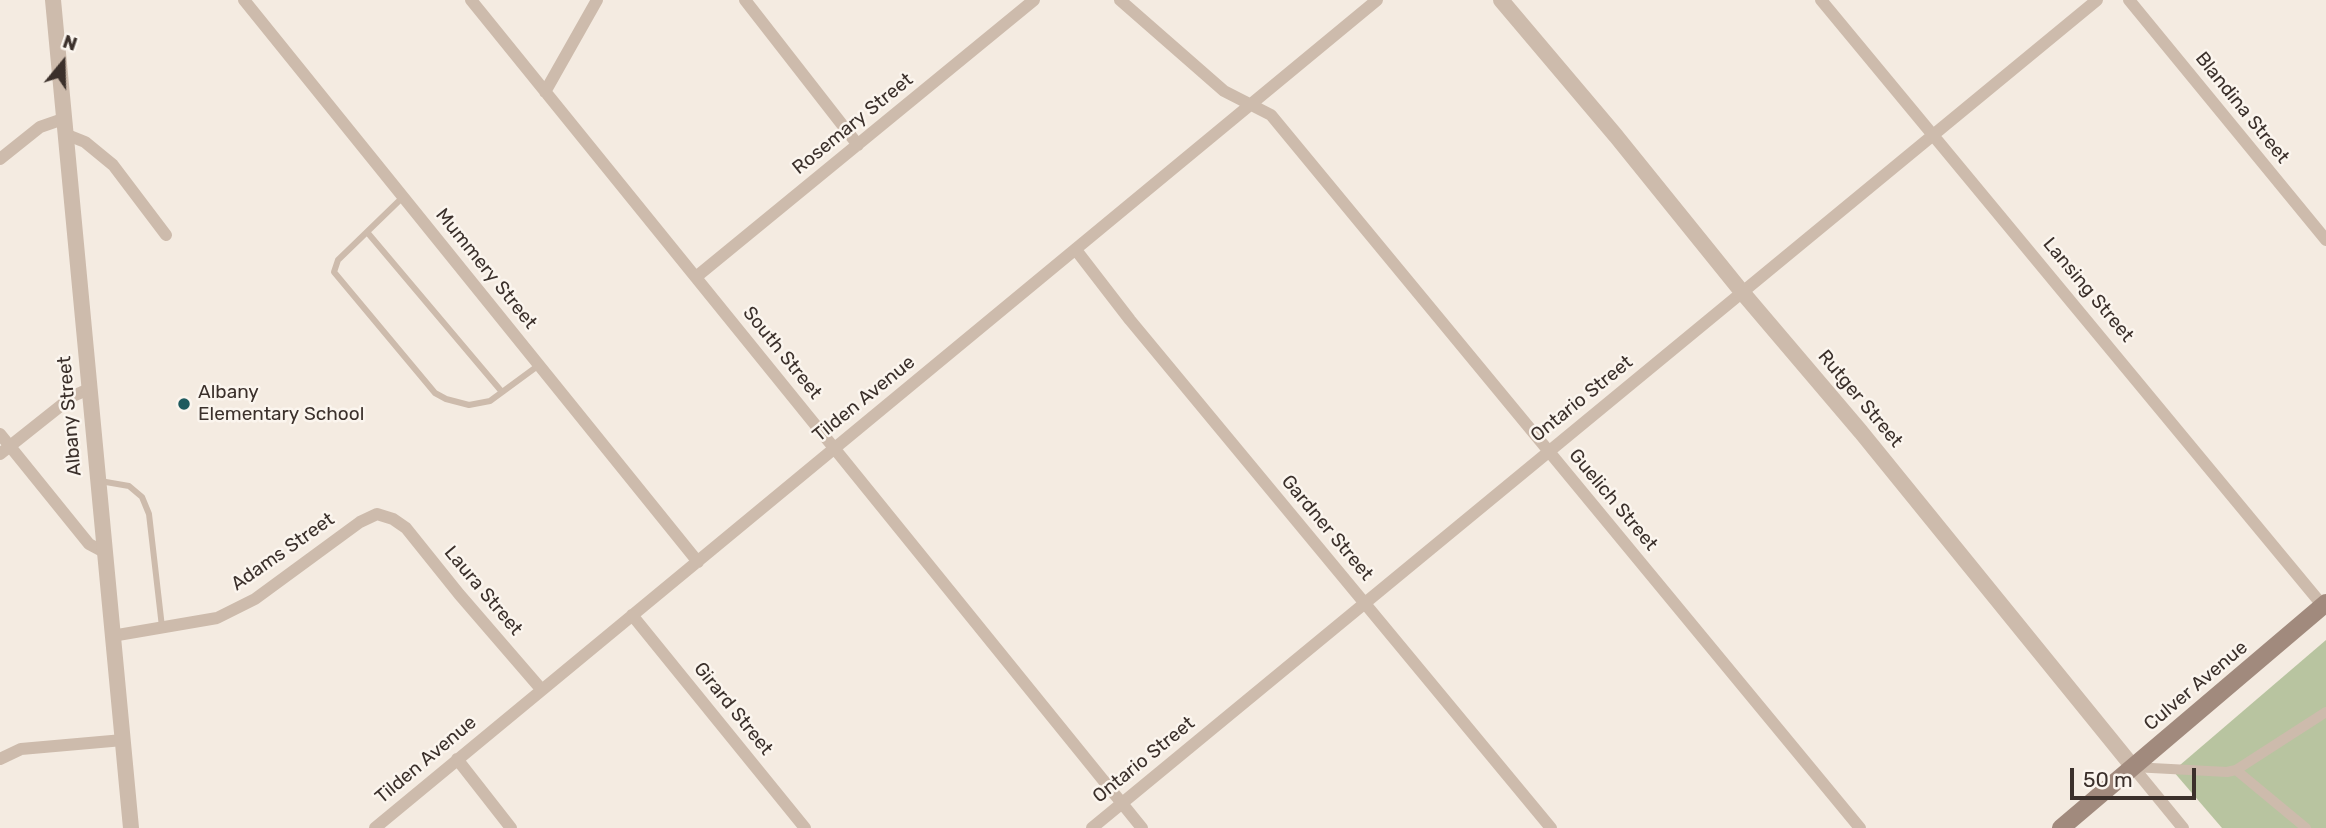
<!DOCTYPE html>
<html>
<head>
<meta charset="utf-8">
<style>
  body { margin:0 }
  #map { position:relative; width:2326px; height:828px; overflow:hidden; background:#f4ebe1; font-family:Rubik,sans-serif }
  canvas { display:block }
  .north { position:absolute; left:28px; top:28px; width:70px; height:70px; -webkit-text-stroke:5px #fbf5ee; paint-order:stroke; rotate:19deg; font-size:19px; font-weight:700; line-height:28px; text-align:center; color:#3b302b }
  .north::after { content:''; display:block; margin:auto; width:24px; height:32px; background:#3b302b; clip-path:polygon(50% 0,100% 100%,50% 72%,0 100%) }
  .scale { position:absolute; left:2070px; top:768px; width:126px; height:32px; box-sizing:border-box; border:4px solid #3b302b; border-top:0; padding-left:9px; font-size:21px; line-height:24px; white-space:nowrap; color:#3b302b; -webkit-text-stroke:5px #fbf5ee; paint-order:stroke }
</style>
</head>
<body>
<div id="map">
<canvas width="2326" height="828"></canvas>
<div class="north">N</div>
<div class="scale">50 m</div>
</div>
<script>
const g = document.querySelector('canvas').getContext('2d');
g.lineJoin = 'round';
function fill(path, color) { g.fillStyle = color; g.fill(path, 'evenodd'); }
const poly = rows => new Path2D(rows.map(r => 'M' + r).join(''));
function strokePath(path, color, width, dash) { g.strokeStyle = color; g.lineWidth = width; g.lineCap = dash ? 'butt' : 'round'; g.setLineDash(dash || []); g.stroke(path); }
function write(font, color, halo, rows, align = 'center') {
  g.font = font + ' Rubik,sans-serif'; g.lineWidth = 5; g.setLineDash([]); g.textBaseline = 'middle'; g.strokeStyle = halo; g.fillStyle = color; for (const [text, x, y, turn = 0] of rows) {
    g.save(); g.translate(x, y); g.rotate((+turn || 0) * Math.PI / 180); g.textAlign = isNaN(turn) ? turn : align; if (halo) g.strokeText(text, 0, 0); g.fillText(text, 0, 0); g.restore();
  }
}
const green = poly([
  [2326,640,2326,828,2222,828,2173,771]
]);
const service = poly([
  [403,197,338,260,334,272,435,393,446,399,469,405,490,401,539,365],
  [367,232,502,392],
  [100,481,129,486,142,497,149,514,162,627]
]);
const pedestrian = poly([
  [2133,767,2227,772,2236,770,2306,828],
  [2236,770,2326,712]
]);
const minor = poly([
  [244,0,698,562],
  [471,0,1142,828],
  [745,0,858,145],
  [1120,0,1224,91,1271,115,1860,828],
  [1821,0,2323,606],
  [2129,0,2326,240],
  [545,92,597,0],
  [65,134,85,142,113,165,166,235],
  [0,159,40,127,63,119],
  [1076,250,1130,320,1551,828],
  [696,277,1034,0],
  [0,434,89,544,104,552],
  [0,454,73,396,89,389],
  [632,615,805,828],
  [112,636,217,618,255,599,360,522,377,514,393,519,406,528,459,594,541,689],
  [0,759,21,749,123,740],
  [457,759,511,828],
  [2133,767,2183,828],
  [375,828,1377,0],
  [1092,828,2097,0]
]);
const tertiary = poly([
  [53,0,131,828],
  [1501,0,1616,136,1742,292,1861,432,2133,767]
]);
const secondary = poly([
  [2061,828,2326,603]
]);
const markers = [
  [184,404,7,"#1f5a5e"]
];
const streetNames = [
  ["Blandina Street",2242,108,51],
  ["Rosemary Street",853,124,-39],
  ["Mummery Street",486,269,51],
  ["Lansing Street",2088,290,50],
  ["South Street",782,353,51],
  ["Tilden Avenue",864,399,-39],
  ["Ontario Street",1582,399,-39],
  ["Rutger Street",1860,399,50],
  ["Albany Street",70,416,-95],
  ["Guelich Street",1613,500,50],
  ["Gardner Street",1327,528,50],
  ["Adams Street",283,552,-35],
  ["Laura Street",483,591,50],
  ["Culver Avenue",2196,686,-40],
  ["Girard Street",733,709,51],
  ["Tilden Avenue",426,760,-40],
  ["Ontario Street",1144,760,-39]
];
const poiNames = [
  ["Albany",198,393],
  ["Elementary School",198,415]
];
fill(green, '#b8c4a0');
strokePath(service, '#cdbbac', 6);
strokePath(pedestrian, '#cdbbac', 10);
strokePath(minor, '#cdbbac', 12);
strokePath(tertiary, '#cdbbac', 16);
strokePath(secondary, '#a18a7d', 18);
for (const [x, y, r, color] of markers) { const dot = new Path2D(); dot.arc(x, y, r, 0, 2 * Math.PI); g.fillStyle = color; g.fill(dot); strokePath(dot, '#fbf5ee', 2.5); }
write('19px', '#3b302b', '#fbf5ee', streetNames);
write('19px', '#3b302b', '#fbf5ee', poiNames, 'left');
</script>
</body>
</html>
